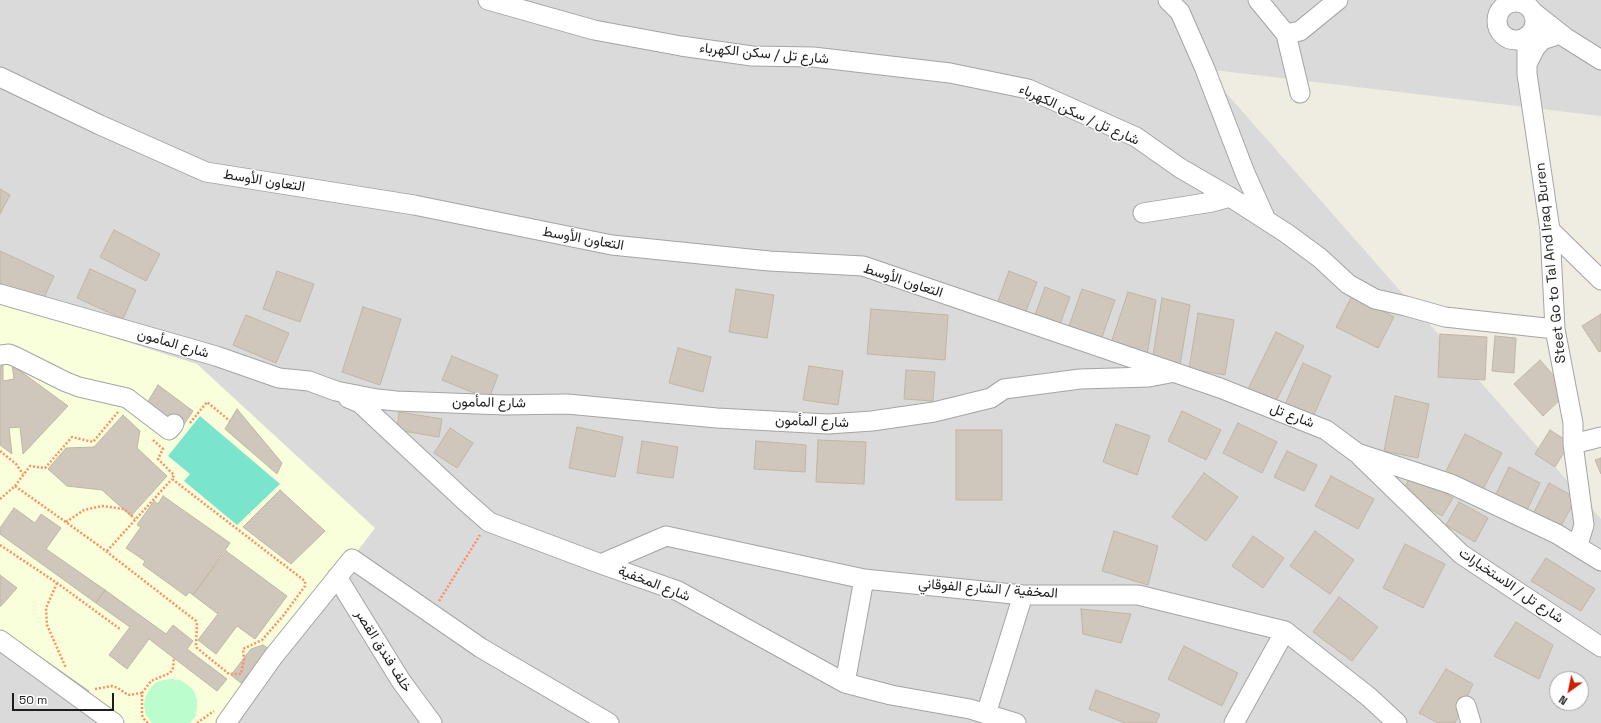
<!DOCTYPE html>
<html>
<head>
<meta charset="utf-8">
<style>
  body { margin:0 }
  #map { position:relative; width:1601px; height:723px; overflow:hidden; background:#efede2; font-family:"Space Grotesk",sans-serif }
  canvas { display:block }
  .north { position:absolute; left:1549px; top:671px; width:40px; height:40px; box-sizing:border-box; background:#fff; border:1px solid #a5a5a5; border-radius:50%; rotate:213deg; font-size:11px; font-weight:700; line-height:16px; text-align:center; color:#1d1d1d }
  .north::after { content:''; display:block; margin:auto; width:14px; height:18px; background:#ca2200; clip-path:polygon(50% 0,100% 100%,50% 72%,0 100%) }
  .scale { position:absolute; left:12px; top:693px; width:102px; height:18px; box-sizing:border-box; border:2px solid #1d1d1d; border-top:0; padding-left:5px; font-size:12px; line-height:14px; white-space:nowrap; color:#1d1d1d; -webkit-text-stroke:3px #fff; paint-order:stroke }
</style>
</head>
<body>
<div id="map">
<canvas width="1601" height="723"></canvas>
<div class="north">N</div>
<div class="scale">50 m</div>
</div>
<script>
const g = document.querySelector('canvas').getContext('2d');
g.lineJoin = 'round';
function fill(path, color) { g.fillStyle = color; g.fill(path, 'evenodd'); }
const poly = rows => new Path2D(rows.map(r => 'M' + r).join(''));
function strokePath(path, color, width, dash) { g.strokeStyle = color; g.lineWidth = width; g.lineCap = dash ? 'butt' : 'round'; g.setLineDash(dash || []); g.stroke(path); }
function write(font, color, halo, rows, align = 'center') {
  g.font = font + ' "Space Grotesk",Vazirmatn,sans-serif'; g.lineWidth = 3; g.setLineDash([]); g.textBaseline = 'middle'; g.strokeStyle = halo; g.fillStyle = color; for (const [text, x, y, turn = 0] of rows) {
    g.save(); g.translate(x, y); g.rotate((+turn || 0) * Math.PI / 180); g.textAlign = isNaN(turn) ? turn : align; if (halo) g.strokeText(text, 0, 0); g.fillText(text, 0, 0); g.restore();
  }
}
const residential = poly([
  [0,0,1601,0,1601,116,1205,69,1601,519,1601,723,0,723],
  [1557,679,1581,679,1581,703,1557,703]
]);
const education = poly([
  [0,302,197,364,375,528,227,723,121,723,0,644]
]);
const park = poly([
  [172,679,180,680,188,685,194,691,197,700,197,708,195,717,190,723,152,723,146,715,144,706,145,698,149,690,155,683,163,680]
]);
const pitch = poly([
  [200,416,280,484,237,525,184,481,190,474,168,456]
]);
const building = poly([
  [0,189,10,195,0,214,0,189],
  [114,230,160,254,146,281,100,257,114,230],
  [0,251,54,276,42,302,0,283,0,251],
  [90,269,136,290,123,319,77,298,90,269],
  [277,271,314,284,300,322,263,309,277,271],
  [1009,271,1037,282,1025,314,997,304,1009,271],
  [1045,287,1070,297,1059,327,1034,318,1045,287],
  [736,289,774,295,767,338,729,332,736,289],
  [1082,289,1115,300,1101,340,1068,329,1082,289],
  [1128,292,1156,300,1147,355,1111,343,1128,292],
  [1352,296,1394,317,1378,348,1336,327,1352,296],
  [1162,298,1190,305,1180,365,1153,356,1162,298],
  [363,307,401,319,380,385,342,372,363,307],
  [871,309,948,315,945,360,867,354,871,309],
  [1198,313,1234,320,1225,375,1189,369,1198,313],
  [1601,314,1601,351,1599,352,1582,326,1601,314],
  [246,315,289,333,276,363,233,345,246,315],
  [1276,332,1304,346,1275,403,1248,389,1276,332],
  [1440,334,1487,337,1485,380,1438,377,1440,334],
  [1495,336,1516,338,1514,373,1492,371,1495,336],
  [678,348,711,357,703,392,669,383,678,348],
  [452,356,498,375,489,399,442,380,452,356],
  [1540,360,1568,392,1543,416,1514,384,1540,360],
  [1303,363,1331,376,1312,419,1284,407,1303,363],
  [3,364,3,381,14,379,12,365,68,406,23,454,20,427,9,428,12,454,0,445,0,367,3,364],
  [809,366,843,371,838,405,803,400,809,366],
  [906,370,935,372,933,401,904,399,906,370],
  [158,385,193,411,181,429,147,403,158,385],
  [1395,396,1429,404,1418,458,1384,451,1395,396],
  [237,409,282,463,277,474,225,429,237,409],
  [1182,411,1221,430,1206,460,1168,441,1182,411],
  [399,412,442,419,439,437,397,430,399,412],
  [123,415,140,431,137,448,167,476,131,516,102,490,67,486,48,469,66,448,94,447,123,415],
  [1238,423,1277,442,1262,473,1223,453,1238,423],
  [1116,424,1150,436,1137,475,1103,462,1116,424],
  [577,427,623,437,615,477,569,468,577,427],
  [450,428,473,443,457,468,434,453,450,428],
  [956,430,1002,430,1002,500,956,500,956,430],
  [1550,430,1570,443,1555,467,1535,454,1550,430],
  [1465,434,1502,453,1482,491,1445,473,1465,434],
  [818,440,866,442,864,484,816,482,818,440],
  [642,441,678,447,673,478,637,473,642,441],
  [756,441,806,445,805,472,754,469,756,441],
  [1287,451,1317,465,1304,491,1274,477,1287,451],
  [1601,458,1601,474,1595,460,1601,458],
  [1509,467,1540,483,1526,512,1495,496,1509,467],
  [1204,473,1238,497,1206,541,1172,517,1204,473],
  [1412,474,1453,498,1442,516,1402,492,1412,474],
  [1331,476,1374,499,1358,529,1315,506,1331,476],
  [1549,483,1576,498,1560,528,1533,514,1549,483],
  [280,490,325,531,291,564,243,527,280,490],
  [163,496,230,543,193,595,189,592,186,596,143,565,145,561,126,548,141,527,137,525,154,501,158,504,163,496],
  [1459,502,1488,518,1475,542,1446,525,1459,502],
  [14,508,35,523,41,514,61,528,46,549,105,590,96,603,0,534,0,528,14,508],
  [1114,531,1158,546,1148,585,1102,571,1114,531],
  [1315,531,1354,560,1330,594,1290,566,1315,531],
  [1253,536,1284,558,1263,588,1232,566,1253,536],
  [1405,544,1445,564,1423,608,1383,588,1405,544],
  [226,551,287,596,255,639,237,626,216,654,198,640,218,614,193,595,226,551],
  [1546,558,1595,589,1581,611,1531,581,1546,558],
  [0,575,17,588,1,606,0,606,0,575],
  [105,590,166,634,173,625,193,641,187,649,227,679,217,691,149,639,127,669,109,655,130,627,96,603,105,590],
  [1339,597,1378,627,1352,661,1313,632,1339,597],
  [1081,609,1131,614,1121,643,1083,634,1081,609],
  [1516,622,1553,645,1539,679,1494,656,1516,622],
  [19,642,89,691,85,697,15,648,19,642],
  [263,645,269,649,241,683,231,675,251,649,263,645],
  [1184,646,1238,673,1222,706,1168,679,1184,646],
  [1446,669,1473,684,1455,723,1438,723,1419,713,1446,669],
  [1096,690,1160,714,1156,723,1125,723,1089,709,1096,690]
]);
const path = poly([
  [190,423,207,402,230,421],
  [153,440,163,449,158,459,174,475,172,479,305,581,305,586,283,616,262,640,243,649,244,659,241,674],
  [0,451,16,464,23,474],
  [15,486,30,466,45,468,72,437,93,442,118,412],
  [0,499,15,486,98,545,196,621,197,625,196,645,197,648,229,674,241,674],
  [66,522,84,510,102,506,124,509,135,519],
  [0,545,57,583,120,629],
  [107,551,172,479],
  [57,583,46,608,47,625,66,668],
  [439,601,480,535],
  [95,689,112,686,118,688,128,695,142,693,142,715,144,719,148,723],
  [142,693,151,681,170,673,173,668,174,657],
  [197,723,214,711]
]);
const minor = poly([
  [488,0,594,30,681,46,752,56,813,57,950,73,1028,89,1136,137,1180,168,1230,197,1286,233,1320,258,1348,284,1375,299,1406,306,1445,317,1555,329],
  [1168,0,1180,12,1205,69,1245,173,1266,220],
  [1258,0,1286,34,1300,93],
  '1497 21a19 19 0 1 1 38 0a19 19 0 1 1-38 0Z',
  [1533,12,1566,38,1601,60],
  [1286,34,1300,31,1338,0],
  [1527,36,1527,74,1550,230,1555,329,1573,423,1573,444,1584,525,1580,538,1576,545],
  [1527,64,1535,48,1542,40,1554,36],
  [0,77,100,125,206,172,414,205,612,245,769,261,863,266,1220,388,1326,430,1357,453,1451,484,1557,534,1601,561],
  [1143,213,1212,202,1230,197],
  [1550,230,1601,280],
  [0,294,216,356,279,378,309,381,336,391,377,399,396,401,505,405,567,404,717,418,828,424,872,421,934,412,991,398,1004,389,1080,379,1149,377,1170,373],
  [0,355,9,354,16,357,66,382,79,387,127,398,169,430,174,424],
  [348,398,360,403,464,500,489,522,601,564,678,591,845,683,891,695,970,709,1016,723],
  [1573,444,1601,437],
  [1360,456,1461,554,1601,647],
  [601,564,666,536,864,579,1023,595,1138,595,1285,631,1369,697,1397,723],
  [337,577,401,681,432,723],
  [0,640,114,723],
  [845,683,864,579],
  [1466,706,1471,723],
  [986,714,1023,595],
  [226,723,273,657,352,559,481,648,609,723],
  [1234,723,1285,631]
]);
const streetNames = [
  ["شارع تل / سكن الكهرباء",764,54,5],
  ["شارع تل / سكن الكهرباء",1079,115,24],
  ["التعاون الأوسط",264,181,9],
  ["التعاون الأوسط",583,239,10],
  ["Steet Go to Tal And Iraq Buren",1551,263,-96],
  ["التعاون الأوسط",903,281,18],
  ["شارع المأمون",173,344,16],
  ["شارع المأمون",489,403,1],
  ["شارع تل",1292,416,21],
  ["شارع المأمون",812,422,2],
  ["شارع المخفية",654,584,21],
  ["شارع تل / الاستخبارات",1511,586,34],
  ["المخفية / الشارع الفوقاني",988,589,4],
  ["خلف فندق القصر",383,651,58]
];
fill(residential, '#dbdada');
fill(education, '#f9ffdb');
fill(park, '#bbfdcc');
fill(pitch, '#7ae4cd');
fill(building, '#cfc7bb');
strokePath(building, '#c1b6a4', 1);
strokePath(minor, '#a4a4a4', 21);
strokePath(path, '#ff8e63', 2.5, [2, 2]);
strokePath(minor, '#fff', 19);
write('14px', '#1d1d1d', '#fff', streetNames);
</script>
</body>
</html>
